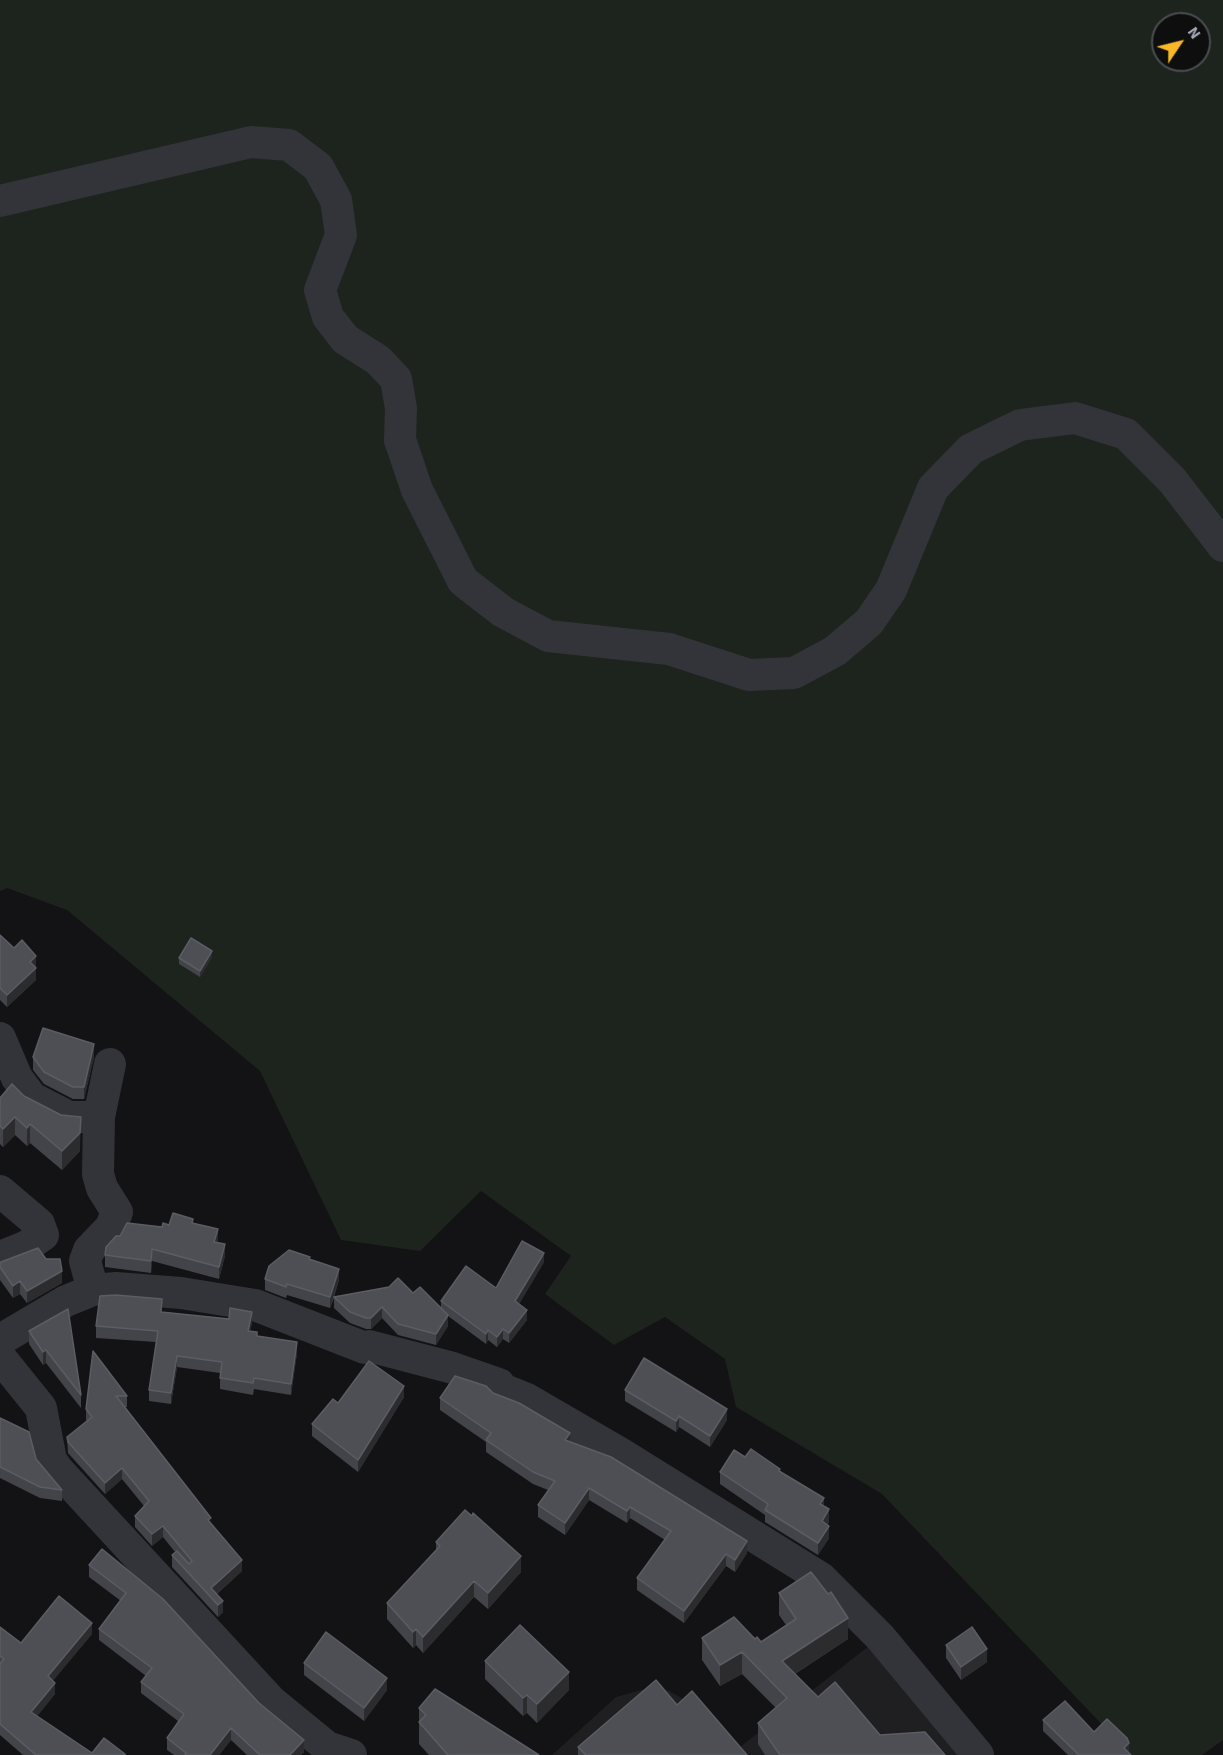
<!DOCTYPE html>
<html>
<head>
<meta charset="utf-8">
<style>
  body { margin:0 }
  #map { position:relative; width:1223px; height:1755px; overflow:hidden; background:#131214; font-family:"Source Sans 3",sans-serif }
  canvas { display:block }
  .north { position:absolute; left:1151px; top:12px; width:60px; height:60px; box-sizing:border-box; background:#0e0e0f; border:2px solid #4a4c51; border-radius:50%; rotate:55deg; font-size:16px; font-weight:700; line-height:24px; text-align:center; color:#a3a8b5 }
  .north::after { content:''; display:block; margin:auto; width:21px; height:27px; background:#f8b827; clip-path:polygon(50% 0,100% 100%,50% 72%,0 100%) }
</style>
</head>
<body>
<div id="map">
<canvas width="1223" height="1755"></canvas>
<div class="north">N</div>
</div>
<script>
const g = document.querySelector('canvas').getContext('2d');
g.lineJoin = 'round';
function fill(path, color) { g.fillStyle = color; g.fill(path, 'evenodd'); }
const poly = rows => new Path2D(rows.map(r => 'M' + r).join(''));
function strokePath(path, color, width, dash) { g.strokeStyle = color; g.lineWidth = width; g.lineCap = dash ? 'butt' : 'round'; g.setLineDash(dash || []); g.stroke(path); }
const built = poly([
  [874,1642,965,1755,552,1755,616,1697,649,1688,660,1694,668,1690,701,1710,740,1747]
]);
const green = poly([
  [0,0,1223,0,1223,1740,1202,1755,1131,1755,882,1494,736,1407,725,1359,665,1317,614,1345,545,1294,571,1256,481,1191,420,1251,341,1240,260,1071,67,910,7,888,0,891],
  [1163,24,1199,24,1199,60,1163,60]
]);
const minor = poly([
  [0,201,251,142,289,145,318,167,336,200,341,235,320,290,328,317,345,339,378,360,396,379,401,408,400,440,417,490,463,581,503,612,548,636,669,649,749,675,794,673,835,651,869,622,891,590,933,488,971,449,1020,425,1075,418,1126,434,1172,480,1223,546],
  [0,1038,17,1078,32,1098,69,1117,99,1117],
  [0,1191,39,1224,43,1235,27,1246,0,1257],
  [93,1290,85,1261,89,1250,111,1227,117,1212,102,1188,98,1174,99,1117,110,1064],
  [0,1340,66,1301,93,1290,116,1288,181,1293,255,1305,365,1348,369,1346,453,1368,499,1384,500,1388,527,1399,620,1453,821,1578,880,1637,978,1755],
  [0,1357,41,1408,51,1460,57,1469,272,1702,327,1747,351,1755]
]);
const wall = poly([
  [0,935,14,948,36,956,36,980,7,1007,0,1000],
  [212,957,200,977,179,964,179,958],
  [33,1057,94,1057,84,1099,73,1099,44,1084,33,1070],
  [24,1096,80,1151,62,1170,30,1143,27,1146,15,1135,3,1147,0,1144,0,1098],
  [193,1223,217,1242,225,1256,219,1279,152,1261,151,1273,105,1267,105,1253,120,1236,169,1225],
  [310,1259,339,1280,334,1297,413,1293,441,1308,441,1301,496,1288,544,1262,519,1304,527,1320,509,1343,503,1339,497,1347,488,1340,486,1344,448,1316,448,1326,436,1345,398,1335,382,1318,371,1329,366,1329,350,1323,334,1308,334,1298,330,1308,287,1295,286,1298,265,1290,265,1279],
  [0,1264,62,1283,27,1303,20,1294,13,1298,0,1280],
  [68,1309,81,1395,81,1408,46,1363,43,1365,29,1344,29,1331],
  [162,1312,252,1323,250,1331,257,1336,297,1353,291,1395,254,1389,253,1395,220,1389,220,1373,177,1367,171,1404,149,1401,149,1390,156,1342,96,1338,96,1326],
  [93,1351,127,1396,127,1407,125,1407,211,1523,242,1571,217,1594,223,1612,218,1617,172,1567,172,1555,175,1552,163,1537,152,1546,135,1527,135,1516,144,1506,122,1479,105,1494,68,1453,67,1437,87,1421,86,1420,86,1409],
  [625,1390,727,1420,710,1447,679,1427,676,1432,625,1401],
  [493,1393,747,1553,735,1572,726,1566,684,1623,637,1590,637,1578,665,1540,630,1518,627,1523,589,1500,565,1535,538,1517,538,1505,548,1490,533,1484,486,1452,486,1442,440,1410,440,1398],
  [404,1397,358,1472,312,1436,312,1424,338,1403],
  [0,1418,62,1490,62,1501,40,1498,0,1478],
  [745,1457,780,1472,824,1507,829,1522,827,1525,829,1538,818,1555,765,1522,765,1515,720,1484,720,1472],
  [436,1542,521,1572,488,1609,474,1597,423,1653,416,1645,413,1648,387,1619,387,1603,436,1550],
  [102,1549,304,1752,301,1755,247,1755,231,1740,219,1755,174,1755,167,1750,167,1738,178,1721,141,1693,141,1682,146,1676,99,1640,99,1629,121,1601,89,1577,89,1565],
  [779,1593,848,1639,795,1674,818,1697,880,1735,945,1755,765,1755,758,1744,758,1723,776,1708,742,1674,720,1686,702,1660,702,1638,755,1639,761,1642,786,1625,779,1615],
  [0,1627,21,1643,92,1634,53,1680,55,1694,37,1716,92,1753,125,1755,23,1755,0,1735],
  [946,1645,987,1662,961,1680,946,1658],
  [485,1661,569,1690,537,1723,527,1713,523,1716,485,1679],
  [304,1663,387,1690,364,1721,304,1675],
  [677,1705,747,1755,578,1755,578,1747],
  [419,1708,539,1755,429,1755,419,1744],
  [1043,1720,1094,1732,1131,1755,1068,1755,1043,1731]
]);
const shadedWall = poly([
  [212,951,212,957,200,977,200,971],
  [36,956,36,980,7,1007,7,995,30,962],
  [94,1044,94,1057,84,1099,84,1087],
  [15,1117,15,1135,3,1147,3,1129],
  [81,1117,80,1151,62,1170,62,1151],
  [30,1124,30,1143,27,1146,27,1128],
  [218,1229,218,1241,214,1253,214,1242],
  [225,1244,225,1256,219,1279,219,1267],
  [152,1249,152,1261,151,1273,151,1261],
  [544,1253,544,1262,515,1311,515,1301],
  [339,1269,339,1280,330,1308,330,1297],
  [62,1271,62,1283,27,1303,27,1291],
  [20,1281,20,1294,13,1298,13,1286],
  [382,1307,382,1318,371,1329,371,1318],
  [527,1310,527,1320,509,1343,509,1333],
  [252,1312,252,1323,248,1342,248,1331],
  [448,1315,448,1326,436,1345,436,1334],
  [503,1329,503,1339,497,1347,497,1337],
  [488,1330,488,1340,486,1344,486,1334],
  [297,1342,297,1353,291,1395,291,1384],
  [46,1350,46,1363,43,1365,43,1352],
  [177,1356,177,1367,171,1404,171,1393],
  [404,1386,404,1397,358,1472,358,1460],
  [727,1409,727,1420,710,1447,710,1436],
  [679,1416,679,1427,676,1432,676,1421],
  [570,1433,570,1445,565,1440],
  [122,1468,122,1479,105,1494,105,1483],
  [589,1488,589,1500,565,1535,565,1523],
  [824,1498,824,1510,820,1504],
  [630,1507,630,1518,627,1523,627,1511],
  [829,1509,829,1522,822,1533,822,1521],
  [163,1526,163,1537,152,1546,152,1534],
  [829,1526,829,1538,818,1555,818,1543],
  [747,1541,747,1553,735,1572,735,1560],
  [726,1554,726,1566,684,1623,684,1611],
  [521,1556,521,1572,488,1609,488,1593],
  [242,1560,242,1571,211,1599,211,1588],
  [474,1581,474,1597,423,1653,423,1637],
  [223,1601,223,1612,218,1617,218,1605],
  [848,1618,848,1639,782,1682,782,1661],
  [92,1623,92,1634,48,1687,48,1676],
  [416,1629,416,1645,413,1648,413,1632],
  [987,1649,987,1662,961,1680,961,1667],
  [742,1652,742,1674,720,1686,720,1665],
  [569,1672,569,1690,537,1723,537,1704],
  [387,1678,387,1690,364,1721,364,1708],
  [55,1683,55,1694,31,1724,31,1712],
  [527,1695,527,1713,523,1716,523,1698],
  [231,1728,231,1740,219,1755,210,1755],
  [304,1740,304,1752,301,1755,290,1755],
  [1129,1743,1129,1754,1124,1748]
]);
const building = poly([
  [0,935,14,948,22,940,36,956,30,962,36,968,7,995,0,988,0,935],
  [191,938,212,951,200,971,179,958,191,938],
  [43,1028,94,1044,84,1087,73,1087,44,1072,33,1057,43,1028],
  [12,1084,24,1096,61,1115,81,1117,80,1133,62,1151,30,1124,27,1128,15,1117,3,1129,0,1126,0,1098,12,1084],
  [173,1213,193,1219,192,1223,218,1229,214,1242,225,1244,219,1267,152,1249,151,1261,105,1255,106,1247,116,1236,120,1236,127,1223,162,1227,163,1223,169,1225,173,1213],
  [522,1241,544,1253,515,1301,527,1310,509,1333,503,1329,497,1337,488,1330,486,1334,441,1301,466,1266,496,1288,522,1241],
  [38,1248,46,1259,60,1259,62,1271,27,1291,20,1281,13,1286,0,1267,0,1264,1,1262,38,1248],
  [289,1250,310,1257,309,1259,339,1269,330,1297,287,1284,286,1287,265,1279,269,1266,289,1250],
  [398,1278,413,1293,420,1287,448,1315,436,1334,398,1324,382,1307,371,1318,366,1318,350,1312,334,1297,389,1287,398,1278],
  [116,1295,162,1299,161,1312,229,1319,230,1308,252,1312,248,1331,257,1332,257,1336,297,1342,291,1384,254,1378,253,1383,220,1378,222,1362,177,1356,171,1393,149,1390,158,1331,96,1326,100,1296,116,1295],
  [68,1309,81,1395,46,1350,43,1352,29,1331,68,1309],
  [93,1351,127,1396,116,1396,211,1518,208,1520,242,1560,211,1588,223,1601,218,1605,172,1555,177,1551,189,1564,192,1561,163,1526,152,1534,135,1516,149,1501,122,1468,105,1483,68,1442,67,1437,92,1417,86,1409,93,1351],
  [644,1358,727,1409,710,1436,679,1416,676,1421,625,1390,644,1358],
  [369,1361,404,1386,358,1460,312,1424,333,1399,338,1403,369,1361],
  [455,1376,486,1386,493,1393,519,1403,570,1433,565,1440,611,1457,747,1541,735,1560,726,1554,684,1611,637,1578,671,1531,630,1507,627,1511,589,1488,565,1523,538,1505,555,1481,533,1472,486,1440,491,1433,440,1398,455,1376],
  [0,1418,29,1432,36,1459,62,1490,40,1487,0,1467,0,1418],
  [751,1449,780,1469,779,1471,824,1498,820,1504,829,1509,822,1521,829,1526,818,1543,765,1510,768,1504,720,1472,734,1450,745,1457,751,1449],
  [465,1510,472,1516,473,1513,521,1556,488,1593,474,1581,423,1637,416,1629,413,1632,387,1603,440,1546,436,1542,465,1510],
  [102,1549,163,1599,259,1703,304,1740,290,1755,260,1755,231,1728,210,1755,185,1755,186,1753,167,1738,184,1714,141,1682,152,1668,99,1629,126,1593,89,1565,102,1549],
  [811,1572,828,1594,831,1592,848,1618,782,1661,818,1697,835,1682,880,1735,925,1732,945,1755,780,1755,758,1723,787,1698,742,1652,720,1665,702,1638,734,1617,755,1639,757,1637,761,1642,796,1619,779,1593,811,1572],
  [59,1596,92,1623,48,1676,55,1683,31,1712,92,1753,104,1738,125,1754,125,1755,36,1755,0,1724,0,1664,4,1659,0,1656,0,1627,21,1643,59,1596],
  [520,1625,569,1672,537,1704,527,1695,523,1698,485,1661,520,1625],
  [972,1627,987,1649,961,1667,946,1645,972,1627],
  [326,1632,387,1678,364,1708,304,1663,326,1632],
  [656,1680,677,1705,692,1691,747,1755,586,1755,578,1747,656,1680],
  [435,1689,539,1755,448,1755,419,1722,426,1715,419,1708,435,1689],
  [1065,1701,1094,1732,1107,1719,1127,1738,1129,1743,1124,1748,1131,1755,1079,1755,1043,1720,1065,1701]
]);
fill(built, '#1f1e21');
fill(green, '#1d241e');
strokePath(minor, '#333439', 32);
fill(wall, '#434449');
fill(shadedWall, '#2c2c2f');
fill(building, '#4e4f55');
strokePath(building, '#5b5d64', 1.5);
</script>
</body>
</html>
